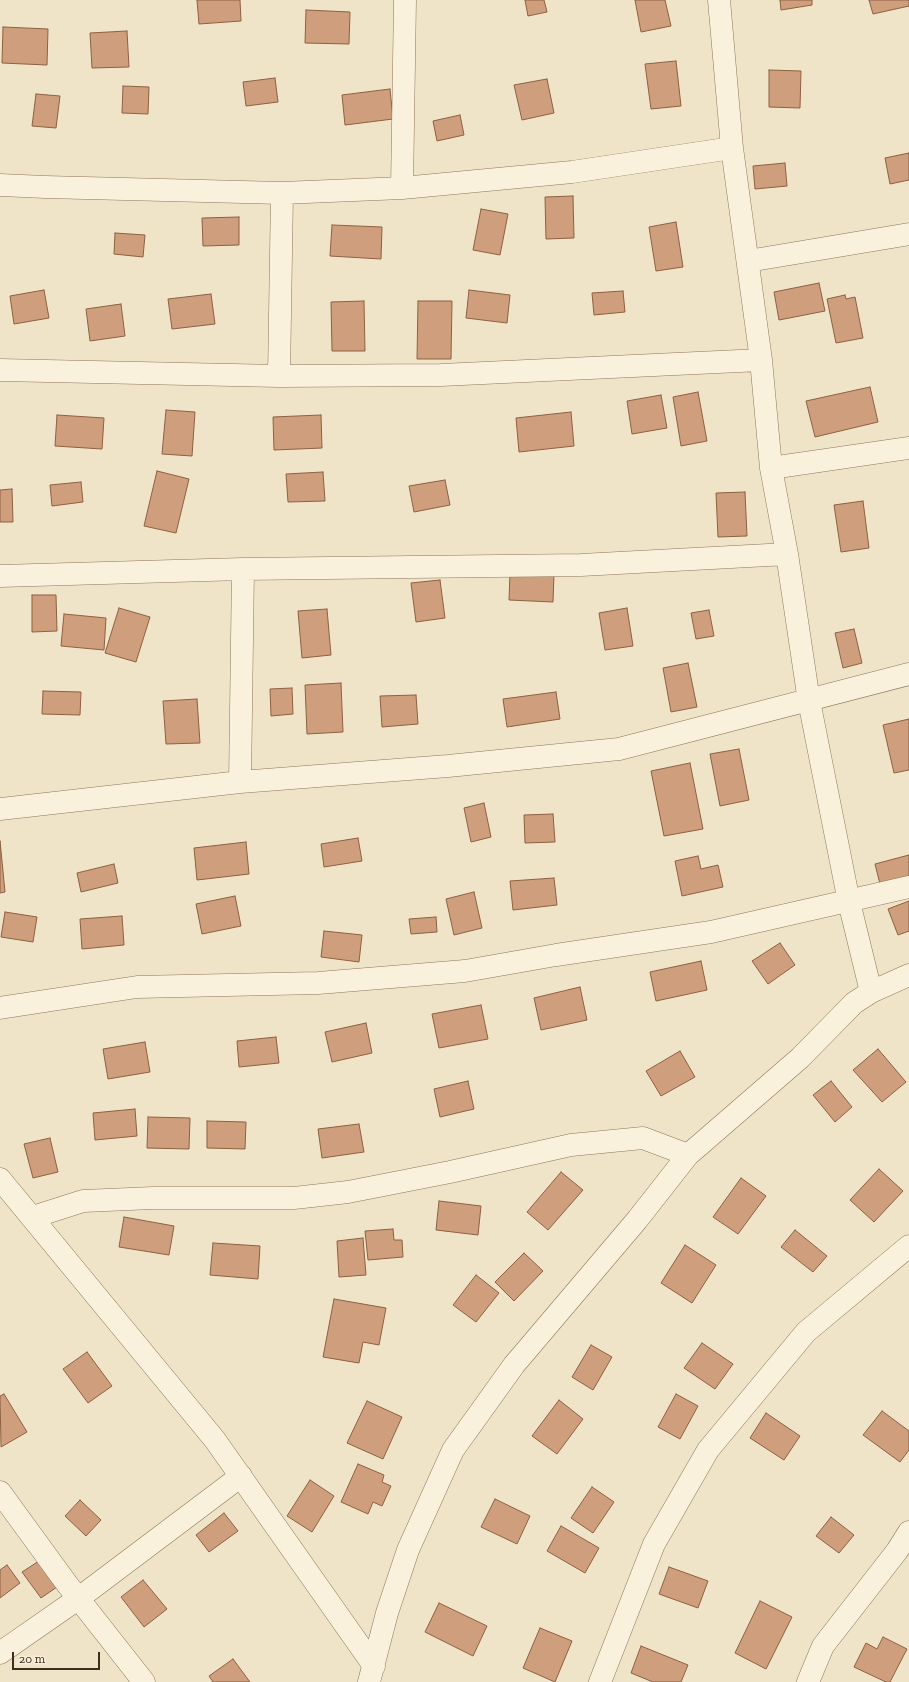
<!DOCTYPE html>
<html>
<head>
<meta charset="utf-8">
<style>
  body { margin:0 }
  #map { position:relative; width:909px; height:1682px; overflow:hidden; background:#f0e4c8; font-family:"Zilla Slab",serif }
  canvas { display:block }
  .scale { position:absolute; left:12px; top:1652px; width:88px; height:18px; box-sizing:border-box; border:2px solid #3d2e20; border-top:0; padding-left:5px; font-size:12px; line-height:14px; white-space:nowrap; color:#3d2e20; -webkit-text-stroke:3px #f7eed8; paint-order:stroke }
</style>
</head>
<body>
<div id="map">
<canvas width="909" height="1682"></canvas>
<div class="scale">20 m</div>
</div>
<script>
const g = document.querySelector('canvas').getContext('2d');
g.lineJoin = 'round';
function fill(path, color) { g.fillStyle = color; g.fill(path, 'evenodd'); }
const poly = rows => new Path2D(rows.map(r => 'M' + r).join(''));
function strokePath(path, color, width, dash) { g.strokeStyle = color; g.lineWidth = width; g.lineCap = dash ? 'butt' : 'round'; g.setLineDash(dash || []); g.stroke(path); }
const building = poly([
  [197,0,240,0,241,21,199,24,197,0],
  [525,0,544,0,547,12,528,16,525,0],
  [635,0,665,0,671,26,641,32,635,0],
  [780,0,812,0,812,5,781,10,780,0],
  [869,0,909,0,909,6,873,14,869,0],
  [306,10,350,12,349,44,305,43,306,10],
  [3,27,48,29,47,65,2,63,3,27],
  [127,31,129,67,92,68,90,33,127,31],
  [676,61,681,106,651,109,645,64,676,61],
  [769,70,801,71,800,108,769,107,769,70],
  [275,78,278,102,246,106,243,82,275,78],
  [547,79,554,113,522,120,514,85,547,79],
  [123,86,149,87,148,114,122,113,123,86],
  [390,89,393,119,345,125,342,95,390,89],
  [36,94,60,96,56,128,32,126,36,94],
  [460,115,464,135,437,141,433,121,460,115],
  [909,153,909,180,890,184,885,158,909,153],
  [785,163,787,186,755,189,753,166,785,163],
  [573,196,574,238,546,239,545,197,573,196],
  [481,209,508,214,500,255,473,250,481,209],
  [239,217,239,245,203,246,202,218,239,217],
  [676,222,683,267,656,271,649,227,676,222],
  [332,225,382,227,381,259,330,256,332,225],
  [115,233,145,235,143,257,114,254,115,233],
  [819,283,825,311,779,320,774,292,819,283],
  [44,290,49,318,14,324,10,296,44,290],
  [469,290,510,295,507,323,466,318,469,290],
  [623,291,625,312,594,315,592,293,623,291],
  [211,294,215,324,172,329,168,299,211,294],
  [845,295,846,299,855,297,863,338,836,343,827,299,845,295],
  [364,301,365,351,332,351,331,302,364,301],
  [418,301,452,301,451,359,417,359,418,301],
  [121,304,125,336,90,341,86,309,121,304],
  [870,387,878,422,815,437,806,401,870,387],
  [698,392,707,441,681,446,673,397,698,392],
  [661,395,667,428,632,434,627,401,661,395],
  [166,410,195,412,192,456,162,454,166,410],
  [571,412,574,446,519,452,516,418,571,412],
  [57,415,104,418,102,449,55,446,57,415],
  [321,415,322,448,274,450,273,417,321,415],
  [157,471,189,479,176,533,144,526,157,471],
  [323,472,325,501,288,502,286,474,323,472],
  [445,480,450,505,414,512,409,486,445,480],
  [81,482,83,502,52,506,50,485,81,482],
  [12,489,13,522,0,522,0,490,12,489],
  [745,492,747,536,718,537,716,493,745,492],
  [863,501,869,548,841,552,834,505,863,501],
  [510,573,554,574,553,602,509,600,510,573],
  [440,580,445,618,416,622,411,583,440,580],
  [32,595,56,595,57,631,32,632,32,595],
  [119,608,150,617,136,662,105,653,119,608],
  [627,608,633,646,605,650,599,613,627,608],
  [327,609,331,655,302,658,298,611,327,609],
  [709,610,714,636,696,639,691,613,709,610],
  [64,614,106,618,104,650,61,646,64,614],
  [854,629,862,663,843,668,835,633,854,629],
  [688,663,697,707,671,712,663,668,688,663],
  [341,683,343,732,307,734,305,685,341,683],
  [292,688,293,714,271,716,270,689,292,688],
  [43,691,81,692,80,715,42,714,43,691],
  [556,692,560,719,507,727,503,699,556,692],
  [416,695,418,724,382,727,380,696,416,695],
  [197,699,200,743,166,744,163,701,197,699],
  [909,719,909,770,894,773,883,725,909,719],
  [739,749,749,800,720,806,710,754,739,749],
  [690,763,703,829,664,836,651,771,690,763],
  [484,803,491,837,471,842,464,808,484,803],
  [553,814,555,842,525,843,524,815,553,814],
  [358,838,362,861,324,867,321,844,358,838],
  [0,841,5,892,0,893,0,841],
  [246,842,249,874,197,880,194,848,246,842],
  [909,855,909,885,882,892,875,864,909,855],
  [698,856,701,869,718,865,723,887,682,896,675,861,698,856],
  [114,864,118,883,81,892,77,873,114,864],
  [554,878,557,905,513,910,510,881,554,878],
  [474,892,482,928,454,935,446,899,474,892],
  [235,896,241,926,202,934,196,904,235,896],
  [909,901,909,931,898,935,888,909,909,901],
  [5,912,37,917,33,942,1,937,5,912],
  [122,916,124,945,82,949,80,919,122,916],
  [436,917,437,932,411,934,409,919,436,917],
  [324,931,362,935,359,962,321,957,324,931],
  [780,943,795,965,768,984,752,961,780,943],
  [701,961,707,990,656,1001,650,972,701,961],
  [580,987,587,1020,541,1030,534,998,580,987],
  [481,1005,488,1039,439,1048,432,1014,481,1005],
  [366,1023,372,1053,332,1062,325,1032,366,1023],
  [276,1037,279,1063,239,1067,237,1041,276,1037],
  [145,1042,150,1072,108,1079,103,1049,145,1042],
  [878,1049,906,1082,882,1102,853,1070,878,1049],
  [680,1051,695,1077,661,1096,646,1071,680,1051],
  [468,1081,474,1109,440,1117,434,1089,468,1081],
  [831,1081,852,1107,835,1122,813,1095,831,1081],
  [135,1109,137,1136,95,1140,93,1113,135,1109],
  [148,1117,190,1118,189,1149,147,1148,148,1117],
  [207,1121,246,1122,245,1149,207,1148,207,1121],
  [359,1124,364,1152,322,1158,318,1129,359,1124],
  [50,1138,58,1172,33,1178,24,1144,50,1138],
  [879,1169,903,1191,874,1222,850,1200,879,1169],
  [561,1172,583,1190,548,1230,527,1212,561,1172],
  [741,1178,766,1196,738,1234,713,1217,741,1178],
  [439,1201,481,1206,478,1235,436,1230,439,1201],
  [124,1217,174,1226,169,1255,119,1247,124,1217],
  [393,1229,394,1240,402,1240,403,1257,368,1260,365,1231,393,1229],
  [795,1230,827,1256,813,1272,781,1247,795,1230],
  [363,1238,366,1275,339,1277,337,1241,363,1238],
  [213,1243,260,1246,258,1279,210,1275,213,1243],
  [685,1245,716,1265,692,1303,661,1283,685,1245],
  [524,1253,543,1271,514,1301,495,1282,524,1253],
  [476,1275,499,1293,476,1322,453,1305,476,1275],
  [334,1299,386,1308,379,1345,363,1342,359,1363,323,1357,334,1299],
  [702,1343,733,1364,715,1389,684,1368,702,1343],
  [591,1345,612,1357,593,1390,572,1377,591,1345],
  [87,1352,112,1386,88,1403,63,1369,87,1352],
  [4,1394,27,1432,1,1447,0,1396,4,1394],
  [676,1394,698,1406,680,1439,658,1427,676,1394],
  [559,1400,583,1419,557,1454,532,1436,559,1400],
  [367,1401,402,1417,383,1459,347,1443,367,1401],
  [882,1411,909,1431,909,1450,900,1462,863,1435,882,1411],
  [766,1413,800,1436,784,1460,750,1438,766,1413],
  [358,1464,384,1475,382,1482,391,1486,382,1506,373,1502,368,1514,341,1502,358,1464],
  [310,1480,334,1496,312,1532,287,1516,310,1480],
  [592,1487,614,1502,593,1533,571,1518,592,1487],
  [495,1499,530,1516,517,1544,481,1527,495,1499],
  [80,1500,101,1520,86,1536,65,1516,80,1500],
  [224,1513,238,1531,209,1552,196,1535,224,1513],
  [831,1517,854,1535,839,1553,816,1536,831,1517],
  [561,1526,599,1548,585,1573,547,1551,561,1526],
  [39,1561,57,1587,41,1598,22,1572,39,1561],
  [7,1565,20,1583,0,1598,0,1570,7,1565],
  [669,1567,708,1581,698,1608,659,1594,669,1567],
  [143,1580,167,1609,144,1627,121,1597,143,1580],
  [760,1601,792,1617,766,1669,735,1653,760,1601],
  [439,1603,487,1626,473,1656,425,1632,439,1603],
  [540,1628,572,1641,555,1682,523,1668,540,1628],
  [883,1637,907,1649,890,1682,886,1682,854,1667,866,1643,877,1649,883,1637],
  [641,1646,688,1665,681,1682,653,1682,631,1673,641,1646],
  [233,1659,250,1682,213,1682,209,1676,233,1659]
]);
const minor = poly([
  [719,0,732,148,761,360,771,468,787,554,809,701,849,902,871,992],
  [0,185,45,187,282,193,402,188,572,172,732,148],
  [402,188,405,0],
  [748,261,909,234],
  [0,370,279,376,441,375,761,360],
  [279,376,282,193],
  [771,468,909,448],
  [0,576,243,569,581,565,787,554],
  [240,782,243,569],
  [0,809,240,782,448,766,619,749,909,674],
  [0,1008,137,987,318,983,465,971,556,955,711,932,909,887],
  [0,1179,215,1440,374,1666],
  [33,1217,83,1201,153,1198,294,1198,348,1192,450,1172,571,1145,643,1138,688,1155],
  [0,1492,67,1584,144,1682],
  [0,1653,79,1598,241,1476],
  [369,1682,387,1613,408,1550,453,1450,514,1365,637,1220,688,1155,800,1058,854,1003,871,992,909,975],
  [600,1682,654,1544,708,1450,806,1332,909,1246],
  [808,1682,823,1646,897,1551,909,1532]
]);
fill(building, '#cf9f7d');
strokePath(building, '#8d5f41', 1);
strokePath(minor, '#8d765c', 23);
strokePath(minor, '#faf1dc', 22);
</script>
</body>
</html>
